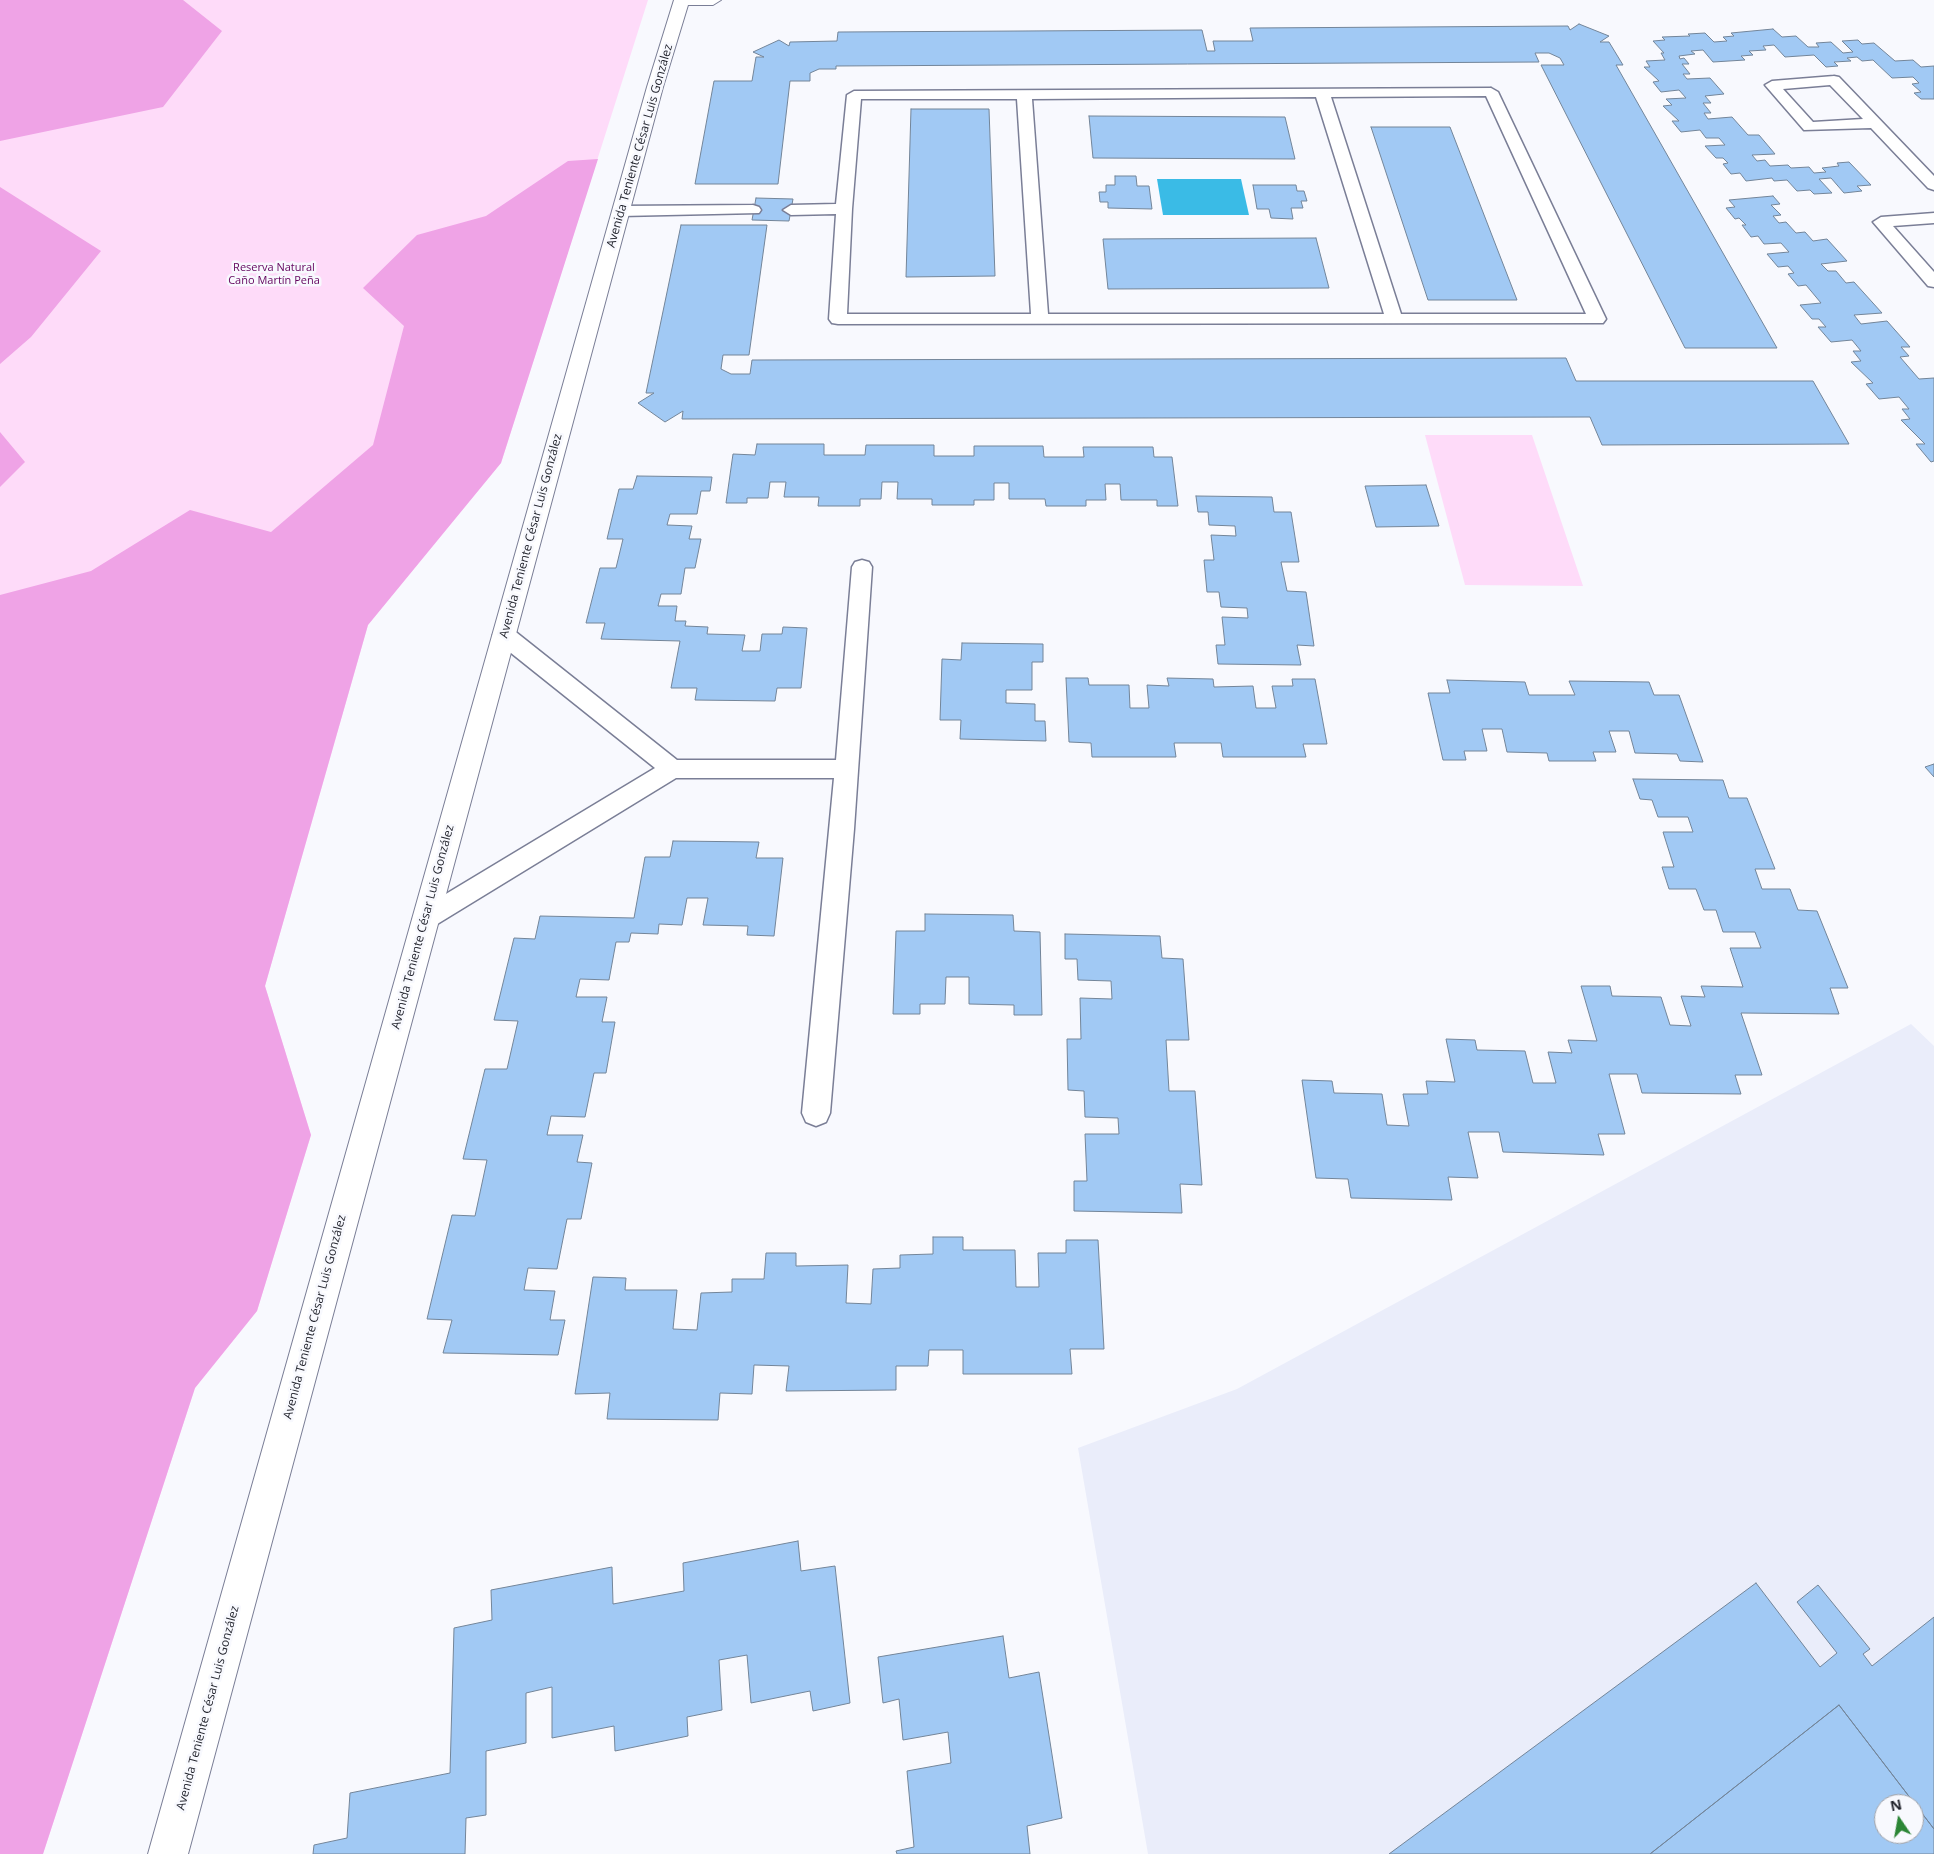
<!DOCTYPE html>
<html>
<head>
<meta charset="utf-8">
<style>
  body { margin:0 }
  #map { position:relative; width:1934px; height:1854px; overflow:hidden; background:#f8f9fe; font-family:"Open Sans",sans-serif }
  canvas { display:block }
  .north { position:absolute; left:1874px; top:1794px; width:50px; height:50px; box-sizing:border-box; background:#f8f9fe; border:1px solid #a1a3a9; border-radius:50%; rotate:348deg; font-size:14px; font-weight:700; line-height:20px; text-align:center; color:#1f212a }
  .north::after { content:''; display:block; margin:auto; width:18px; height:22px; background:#2c8636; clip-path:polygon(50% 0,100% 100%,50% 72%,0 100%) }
</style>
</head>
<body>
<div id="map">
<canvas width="1934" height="1854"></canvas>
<div class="north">N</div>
</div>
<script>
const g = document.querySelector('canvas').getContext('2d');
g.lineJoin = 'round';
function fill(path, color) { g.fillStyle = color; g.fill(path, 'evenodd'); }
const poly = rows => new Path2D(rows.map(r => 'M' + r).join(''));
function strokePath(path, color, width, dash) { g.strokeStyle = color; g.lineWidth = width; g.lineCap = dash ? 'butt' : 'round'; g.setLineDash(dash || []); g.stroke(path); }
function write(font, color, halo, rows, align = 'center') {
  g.font = font + ' "Open Sans",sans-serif'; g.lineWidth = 5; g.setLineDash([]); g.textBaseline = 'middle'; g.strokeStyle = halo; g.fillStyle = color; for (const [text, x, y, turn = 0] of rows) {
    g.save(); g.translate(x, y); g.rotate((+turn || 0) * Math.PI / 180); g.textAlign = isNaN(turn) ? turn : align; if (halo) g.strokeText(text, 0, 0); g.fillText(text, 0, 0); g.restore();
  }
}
const built = poly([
  [1911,1024,1934,1046,1934,1854,1148,1854,1078,1448,1237,1389],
  [1884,1804,1914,1804,1914,1834,1884,1834]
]);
const green = poly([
  [0,0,648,0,501,463,368,625,265,986,311,1135,257,1311,195,1388,43,1854,0,1854],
  [1425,435,1532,435,1583,586,1465,585]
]);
const forest = poly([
  [0,0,183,0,222,31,163,107,0,141],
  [598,159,501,463,368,625,265,986,311,1135,257,1311,195,1388,43,1854,0,1854,0,595,91,571,190,510,271,532,373,445,404,326,363,288,417,235,486,216,568,161],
  [0,187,101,251,31,337,0,364],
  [0,432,25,462,0,487]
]);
const water = poly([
  [1157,179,1241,179,1249,215,1163,215]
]);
const building = poly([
  [1579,24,1609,36,1600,42,1609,42,1623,65,1616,65,1777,348,1685,348,1541,65,1564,65,1560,58,1549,53,1535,53,1539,62,836,66,836,69,819,69,810,73,810,81,790,81,778,184,695,184,714,81,752,81,756,57,764,57,753,52,779,40,789,46,790,42,837,41,838,32,1202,30,1207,51,1215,51,1213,41,1253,41,1250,28,1568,26,1570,30,1579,24],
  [1773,29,1782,37,1796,36,1808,47,1819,47,1816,43,1831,42,1843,53,1853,52,1842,41,1858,40,1862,44,1874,43,1895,61,1913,60,1921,67,1934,66,1934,99,1921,99,1914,93,1921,92,1912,84,1919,83,1913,77,1892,78,1873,60,1862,61,1857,57,1847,58,1851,61,1834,62,1838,66,1826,67,1814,55,1785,57,1774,45,1763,46,1766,50,1749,51,1753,55,1741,56,1745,60,1713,62,1703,50,1691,51,1695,54,1679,56,1680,59,1684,58,1689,64,1682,64,1690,74,1683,74,1687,79,1710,78,1724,94,1705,96,1711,103,1703,103,1711,113,1704,113,1708,119,1732,117,1748,135,1759,135,1775,154,1752,155,1757,161,1765,160,1770,166,1788,165,1791,168,1809,167,1814,173,1826,172,1822,168,1839,166,1837,163,1849,162,1871,185,1857,186,1862,191,1844,193,1831,178,1819,179,1832,193,1814,194,1810,190,1797,191,1787,180,1774,181,1772,178,1746,181,1740,173,1731,174,1723,164,1728,163,1723,158,1716,158,1705,146,1725,145,1719,138,1706,138,1700,130,1681,132,1672,121,1679,121,1663,106,1672,105,1666,99,1686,98,1679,90,1661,92,1653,82,1659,81,1644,67,1650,67,1646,61,1665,60,1661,53,1664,53,1653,41,1665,40,1662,37,1690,36,1688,34,1705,33,1714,42,1727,41,1723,37,1734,36,1731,33,1773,29],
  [911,109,989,109,995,276,906,277,911,109],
  [1089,116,1285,117,1295,159,1093,158,1089,116],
  [1371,127,1450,127,1517,300,1428,300,1371,127],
  [1115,176,1136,176,1137,186,1149,186,1152,209,1108,208,1108,202,1100,202,1099,192,1106,192,1106,185,1115,185,1115,176],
  [1253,185,1296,185,1297,191,1304,191,1307,201,1301,201,1303,208,1291,208,1293,219,1271,218,1269,209,1257,209,1253,185],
  [1773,196,1780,204,1771,205,1781,215,1773,216,1779,223,1786,222,1796,233,1805,232,1813,241,1827,239,1847,261,1821,264,1828,271,1836,271,1846,283,1854,282,1882,313,1854,315,1861,324,1887,321,1910,347,1901,347,1909,356,1900,357,1919,379,1934,378,1934,461,1931,462,1916,444,1925,444,1901,420,1910,419,1902,409,1909,409,1899,397,1879,399,1866,384,1873,383,1851,362,1861,361,1853,351,1861,351,1852,340,1831,342,1818,327,1826,327,1819,319,1812,319,1800,305,1821,303,1806,285,1798,286,1788,274,1794,273,1788,266,1778,267,1767,254,1789,252,1781,243,1764,244,1758,236,1751,237,1742,225,1746,225,1739,218,1735,219,1726,208,1735,207,1729,200,1773,196],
  [756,198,793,199,789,221,752,220,756,198],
  [681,225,767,225,749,355,723,355,721,369,731,374,750,374,752,360,1566,358,1576,381,1813,381,1849,444,1602,445,1590,417,682,419,683,411,665,422,638,403,654,393,646,393,681,225],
  [1316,238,1329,288,1108,289,1103,239,1316,238],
  [757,444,824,444,824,455,865,455,866,445,934,445,934,456,974,456,974,446,1043,446,1044,457,1084,457,1083,447,1153,447,1154,457,1172,457,1178,506,1157,506,1157,500,1121,500,1120,484,1105,484,1106,500,1086,500,1086,506,1046,506,1045,499,1009,499,1009,483,994,483,994,500,974,500,974,505,932,505,932,499,897,499,898,482,882,482,881,499,860,499,860,506,818,506,819,497,784,497,786,482,770,482,768,498,747,498,747,503,726,503,733,454,755,455,757,444],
  [637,476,712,477,710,491,701,491,697,514,670,514,667,525,692,526,689,539,701,539,695,568,685,568,681,594,661,594,658,606,677,606,675,621,686,621,685,626,708,627,707,634,745,635,742,651,760,651,762,634,782,634,783,627,807,628,801,688,777,688,775,701,695,700,697,688,671,688,680,641,601,639,605,623,586,623,600,568,616,568,623,539,607,539,619,489,633,489,637,476],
  [1426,485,1439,526,1376,527,1365,486,1426,485],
  [1196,496,1272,497,1274,512,1291,512,1299,562,1281,562,1287,591,1306,592,1314,646,1297,645,1301,665,1218,664,1216,645,1225,645,1222,617,1248,618,1247,608,1221,607,1219,592,1207,592,1204,560,1214,560,1211,535,1236,536,1235,526,1209,525,1208,512,1198,512,1196,496],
  [962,643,1043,644,1043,662,1032,662,1032,690,1006,690,1006,703,1035,704,1035,721,1045,721,1046,741,960,739,961,720,940,720,942,659,961,660,962,643],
  [1066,678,1088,678,1089,685,1129,685,1130,708,1149,708,1147,685,1169,686,1167,678,1213,679,1214,687,1253,686,1256,708,1276,708,1272,686,1293,686,1292,679,1315,679,1327,744,1303,744,1306,757,1223,757,1221,743,1174,743,1176,757,1092,757,1091,743,1069,742,1066,678],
  [1447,680,1525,682,1529,695,1575,695,1569,681,1649,682,1654,695,1679,695,1703,762,1680,761,1677,754,1635,753,1629,731,1609,731,1616,752,1593,752,1596,761,1549,761,1547,753,1507,752,1502,729,1482,729,1487,751,1464,751,1466,760,1443,760,1428,693,1450,693,1447,680],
  [1934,764,1934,777,1925,767,1934,764],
  [1633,779,1723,780,1729,798,1747,798,1775,869,1755,869,1762,889,1790,889,1798,910,1817,911,1848,988,1830,988,1839,1014,1741,1013,1762,1075,1735,1075,1741,1094,1642,1093,1637,1074,1609,1074,1625,1134,1598,1134,1604,1155,1503,1152,1499,1132,1468,1132,1478,1178,1448,1177,1452,1200,1351,1198,1348,1179,1316,1178,1302,1080,1332,1081,1334,1093,1382,1094,1387,1125,1409,1126,1403,1094,1428,1094,1426,1081,1455,1082,1446,1039,1475,1040,1477,1050,1525,1051,1533,1083,1556,1083,1548,1052,1572,1053,1568,1040,1597,1041,1581,986,1610,986,1612,996,1661,997,1670,1025,1691,1026,1681,996,1705,997,1701,986,1743,987,1730,948,1761,948,1755,932,1723,932,1716,910,1704,910,1696,889,1669,889,1662,867,1674,867,1663,832,1693,832,1688,817,1658,817,1652,800,1640,799,1633,779],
  [673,841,759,842,756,858,783,858,774,936,747,935,748,926,703,925,708,898,687,898,682,925,659,924,658,934,631,933,629,942,616,942,609,980,580,979,576,997,607,997,602,1022,615,1022,606,1073,594,1073,585,1117,551,1116,547,1135,583,1135,577,1162,592,1163,581,1219,567,1219,557,1269,528,1268,524,1290,555,1291,550,1320,565,1320,558,1355,443,1353,452,1320,427,1319,452,1215,475,1216,487,1160,463,1159,485,1069,507,1069,518,1021,494,1020,514,938,535,939,540,916,634,918,645,857,670,857,673,841],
  [925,914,1013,915,1014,931,1040,932,1042,1015,1014,1015,1014,1005,969,1004,969,977,946,977,945,1004,920,1004,920,1014,893,1014,896,931,925,931,925,914],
  [1065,934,1160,936,1162,958,1183,959,1189,1040,1166,1040,1169,1091,1195,1091,1202,1185,1180,1184,1182,1213,1074,1211,1074,1181,1087,1181,1085,1134,1119,1134,1118,1118,1085,1117,1084,1091,1068,1090,1067,1039,1081,1039,1080,998,1112,999,1111,981,1078,980,1077,959,1065,959,1065,934],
  [933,1237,963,1237,963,1250,1015,1250,1016,1287,1039,1287,1038,1253,1066,1253,1066,1240,1098,1240,1104,1349,1070,1349,1072,1374,963,1374,963,1350,929,1350,928,1366,896,1366,896,1390,786,1391,789,1366,754,1365,752,1394,720,1393,718,1420,607,1419,610,1393,575,1394,593,1277,626,1278,625,1290,677,1290,673,1329,697,1330,701,1293,732,1292,732,1279,764,1279,766,1253,796,1253,796,1266,848,1265,846,1303,871,1304,873,1269,900,1268,900,1255,933,1254,933,1237],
  [798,1541,801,1571,835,1566,850,1703,813,1711,810,1691,751,1703,747,1655,719,1660,722,1710,687,1717,688,1736,615,1751,614,1726,552,1738,552,1687,526,1693,526,1743,486,1751,486,1815,466,1818,465,1854,313,1854,314,1845,347,1838,350,1793,450,1773,454,1628,492,1620,491,1590,612,1567,613,1604,684,1591,683,1563,798,1541],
  [1756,1583,1820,1667,1837,1653,1797,1602,1818,1585,1870,1649,1863,1654,1872,1666,1934,1617,1934,1829,1839,1705,1650,1854,1389,1854,1756,1583],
  [1003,1636,1009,1678,1039,1672,1062,1818,1027,1826,1030,1854,897,1854,896,1851,914,1847,907,1771,951,1763,948,1732,903,1740,899,1699,883,1703,878,1657,1003,1636],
  [1839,1705,1934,1829,1934,1854,1650,1854,1839,1705],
  [1884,1804,1914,1804,1914,1834,1884,1834,1884,1804]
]);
const lane = poly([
  [1834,76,1839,77,1934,176,1934,190,1928,188,1871,128,1804,130,1765,85,1772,81,1834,76],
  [1830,85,1863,119,1813,122,1783,89,1830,85],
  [1491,88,1498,92,1606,319,1603,323,838,324,832,323,829,319,836,214,791,215,783,210,791,205,836,204,847,95,854,91,1491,88],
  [1486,96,1586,314,1401,314,1331,97,1486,96],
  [1316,97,1384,314,1048,314,1032,99,1316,97],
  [861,99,1017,99,1031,314,847,314,852,209,861,99],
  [753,205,759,207,761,210,759,213,621,216,613,211,621,206,753,205],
  [1934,213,1934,223,1893,226,1934,272,1934,287,1928,286,1873,222,1881,217,1934,213],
  [862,560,869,562,872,567,854,829,830,1113,826,1122,816,1126,806,1122,802,1113,834,778,676,778,434,926,425,930,416,926,413,919,416,912,655,768,496,641,493,635,496,629,504,627,512,629,677,760,836,760,852,567,855,562,862,560]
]);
const street = poly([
  [674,0,721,0,713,5,688,5,663,87,188,1854,148,1854,647,87,674,0]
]);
const farParknames = [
  ["Reserva Natural",274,268],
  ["Caño Martín Peña",274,281]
];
const streetNames = [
  ["Avenida Teniente César Luis González",640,146,-74],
  ["Avenida Teniente César Luis González",531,536,-75],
  ["Avenida Teniente César Luis González",423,927,-75],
  ["Avenida Teniente César Luis González",315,1317,-75],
  ["Avenida Teniente César Luis González",208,1708,-75]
];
fill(built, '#eaedfa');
fill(green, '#fedbf9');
fill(forest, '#efa3e6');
fill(water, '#3abbe6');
fill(building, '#a1c9f4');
strokePath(building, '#738599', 1);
strokePath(lane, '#7a7e96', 3);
strokePath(street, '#7a7e96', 2);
fill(lane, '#fff');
fill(street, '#fff');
write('11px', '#63045e', '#f8f9fe', farParknames);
write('12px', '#1f212a', '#f8f9fe', streetNames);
</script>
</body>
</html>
